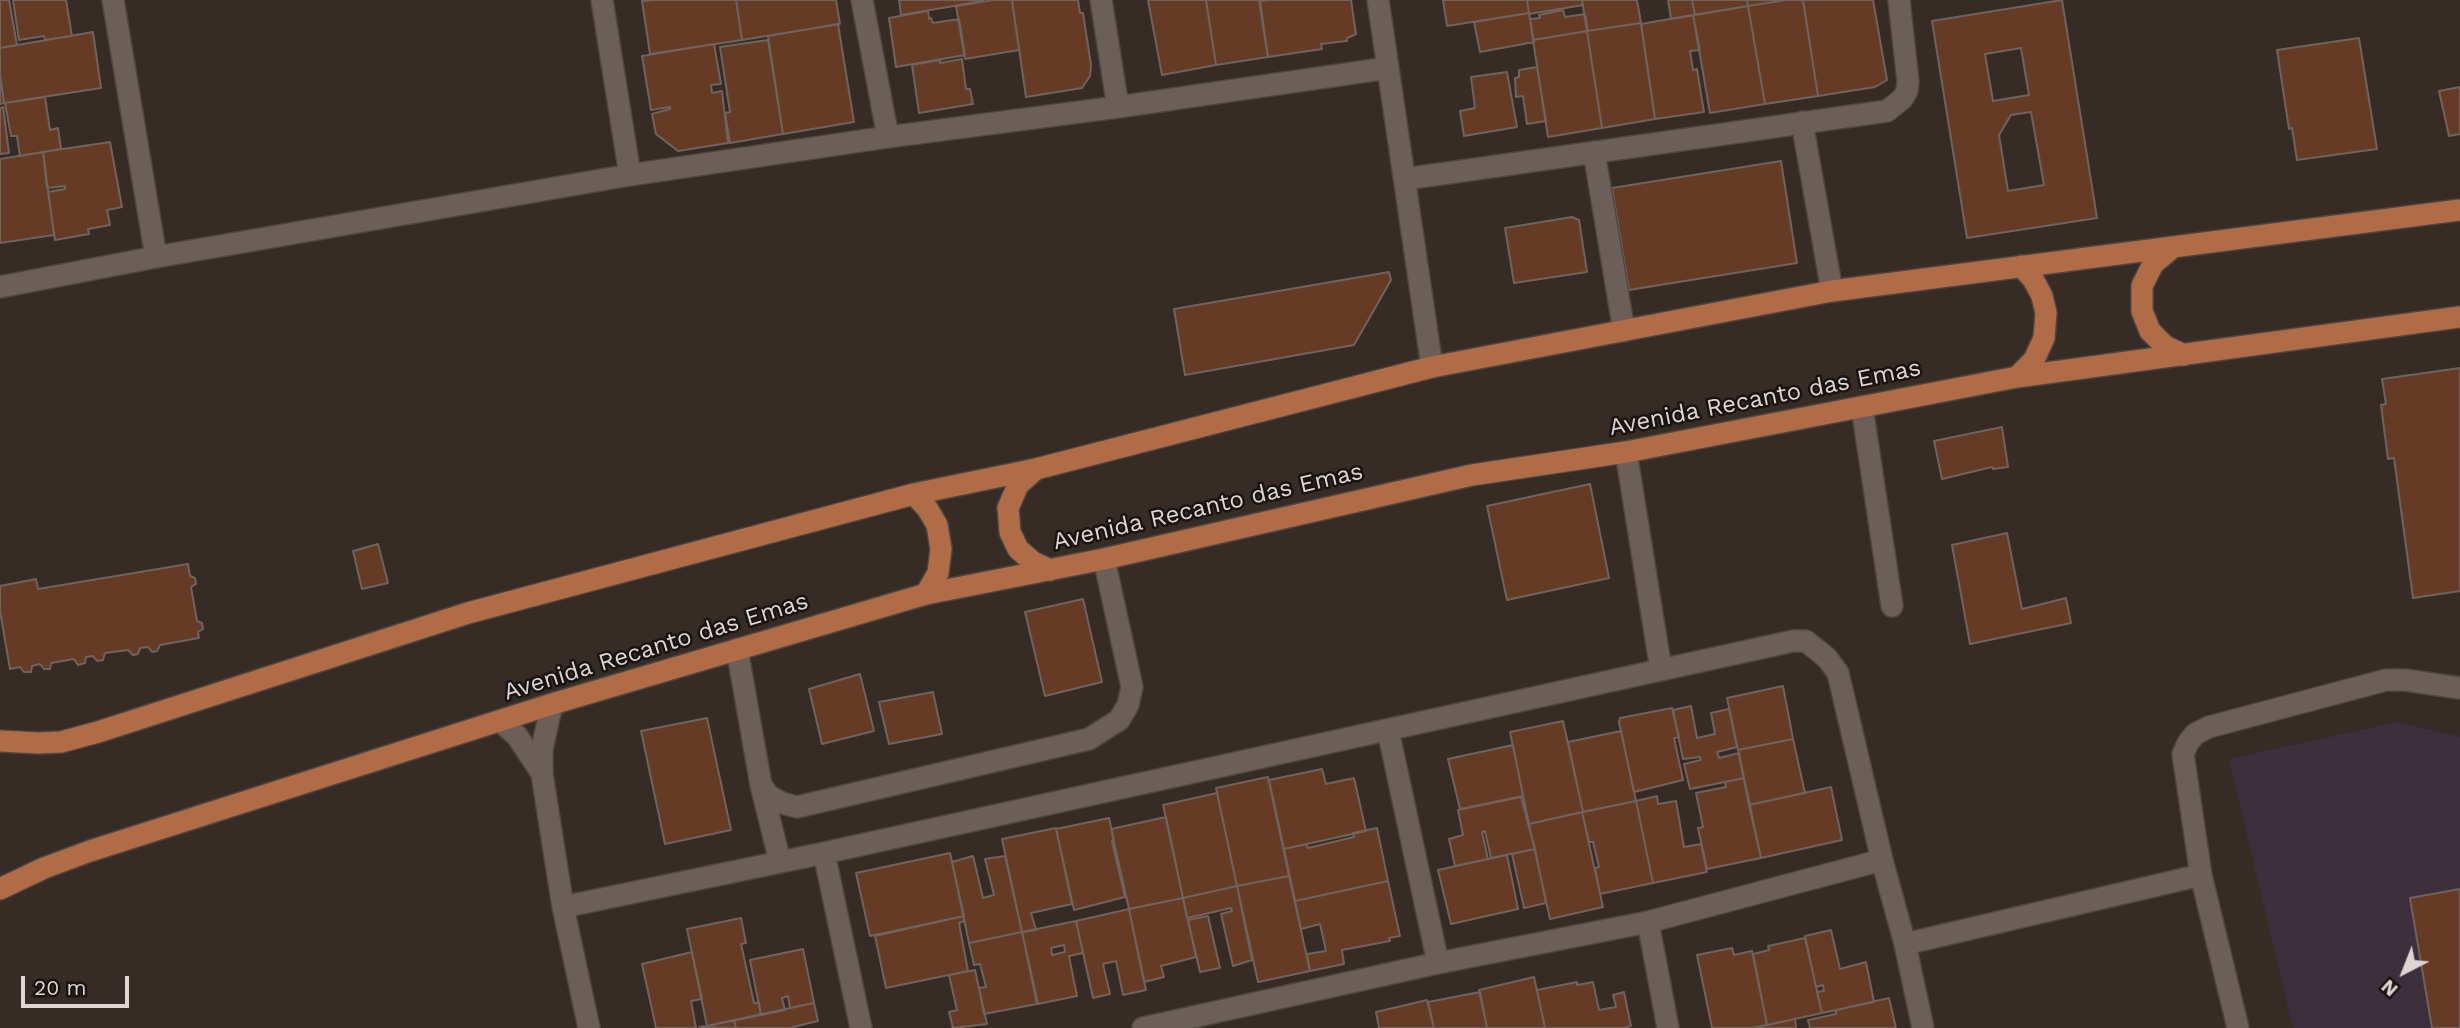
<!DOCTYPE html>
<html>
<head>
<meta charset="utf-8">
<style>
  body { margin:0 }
  #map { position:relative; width:2460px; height:1028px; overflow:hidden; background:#362b25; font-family:"Work Sans",sans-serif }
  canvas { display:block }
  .north { position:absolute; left:2369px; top:937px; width:70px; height:70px; -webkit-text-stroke:5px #191412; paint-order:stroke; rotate:222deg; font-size:19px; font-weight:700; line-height:28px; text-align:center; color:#ded6d3 }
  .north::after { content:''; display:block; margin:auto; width:24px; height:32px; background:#ded6d3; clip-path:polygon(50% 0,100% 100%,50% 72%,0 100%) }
  .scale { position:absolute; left:21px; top:976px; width:108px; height:32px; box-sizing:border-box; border:4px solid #ded6d3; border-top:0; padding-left:9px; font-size:21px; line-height:24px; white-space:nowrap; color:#ded6d3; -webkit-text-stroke:5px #191412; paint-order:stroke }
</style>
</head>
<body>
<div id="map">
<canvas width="2460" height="1028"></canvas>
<div class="north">N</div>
<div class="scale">20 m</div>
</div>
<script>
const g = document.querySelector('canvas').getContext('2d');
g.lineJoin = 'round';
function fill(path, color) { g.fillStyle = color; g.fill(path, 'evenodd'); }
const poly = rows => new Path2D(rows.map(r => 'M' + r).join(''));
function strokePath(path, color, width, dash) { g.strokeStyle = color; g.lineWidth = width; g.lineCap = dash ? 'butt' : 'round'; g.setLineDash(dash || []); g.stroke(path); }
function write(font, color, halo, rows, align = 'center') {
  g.font = font + ' "Work Sans",sans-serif'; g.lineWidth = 5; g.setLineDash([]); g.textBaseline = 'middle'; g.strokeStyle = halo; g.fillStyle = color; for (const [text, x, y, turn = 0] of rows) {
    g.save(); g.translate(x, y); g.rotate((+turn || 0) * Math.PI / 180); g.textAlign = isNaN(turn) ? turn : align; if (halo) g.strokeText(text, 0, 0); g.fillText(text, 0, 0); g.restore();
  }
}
const education = poly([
  [2398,722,2460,737,2460,1028,2293,1028,2229,759]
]);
const building = poly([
  [0,0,9,0,17,45,0,48,0,0],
  [13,0,66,0,72,36,45,40,44,36,19,40,13,0],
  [653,0,736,0,742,40,650,54,642,1,653,0],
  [736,0,836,0,840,24,742,40,736,0],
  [899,0,983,0,983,1,901,15,899,0],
  [993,0,1012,0,1019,50,965,59,956,6,993,0],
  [1012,0,1078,0,1080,13,1083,13,1091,65,1090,76,1082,88,1026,97,1012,0],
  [1148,0,1206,0,1216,65,1162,75,1148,0],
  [1206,0,1259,0,1268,57,1216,65,1206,0],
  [1271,0,1351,0,1356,34,1347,38,1347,41,1321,44,1322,49,1268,57,1260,1,1271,0],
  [1443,0,1527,0,1529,13,1447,26,1443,0],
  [1527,0,1582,0,1583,5,1529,14,1527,0],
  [1582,0,1637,0,1641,23,1587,31,1582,0],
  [1668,0,1692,0,1695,15,1671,19,1668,0],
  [1692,0,1747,0,1748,6,1695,15,1692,0],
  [1747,0,1786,0,1748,6,1747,0],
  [1786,0,1803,0,1818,96,1765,104,1748,6,1786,0],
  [1803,0,1873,0,1887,80,1875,87,1818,96,1803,0],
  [2062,0,2097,218,1967,238,1932,21,2062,0],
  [2021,48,2029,95,1993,101,1985,54,2021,48],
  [2031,112,2044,185,2008,191,1999,135,2011,115,2031,112],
  [1748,6,1765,104,1710,113,1693,15,1748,6],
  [1563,10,1565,17,1585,14,1588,31,1533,40,1530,19,1540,18,1539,15,1563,10],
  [928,11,929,19,931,18,933,23,959,19,965,55,896,67,889,18,928,11],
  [1529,13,1534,42,1480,52,1474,22,1529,13],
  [1693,15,1700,50,1690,51,1693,70,1697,69,1704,112,1655,119,1641,24,1693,15],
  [1641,23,1655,119,1602,128,1587,31,1641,23],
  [838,24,854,122,783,134,768,36,838,24],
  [1587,31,1602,128,1548,137,1533,40,1587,31],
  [93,32,101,88,4,103,0,74,0,48,93,32],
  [2359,38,2377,149,2297,160,2292,128,2289,129,2277,50,2359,38],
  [768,40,783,134,730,143,725,113,730,112,720,47,768,40],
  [714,44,721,84,711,85,712,93,722,91,728,143,678,151,656,134,652,114,670,109,670,107,651,110,642,56,714,44],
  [962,59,966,89,970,89,973,104,919,113,912,65,940,60,940,63,962,59],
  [1537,67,1546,121,1527,124,1523,96,1516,97,1515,78,1519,77,1519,70,1537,67],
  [1507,72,1517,127,1464,136,1460,111,1475,108,1471,77,1507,72],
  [0,74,4,103,0,104,0,74],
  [2460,87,2460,134,2449,136,2439,91,2460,87],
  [45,97,50,130,58,128,61,149,20,156,17,136,11,136,5,103,45,97],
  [3,107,9,153,0,154,0,108,3,107],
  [110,142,122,207,107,210,110,225,88,229,89,234,55,240,48,192,65,189,65,186,47,188,43,152,110,142],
  [43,152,54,235,0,243,0,159,43,152],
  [1781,161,1797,263,1629,290,1612,188,1781,161],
  [1572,217,1579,220,1587,272,1514,283,1505,228,1572,217],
  [1389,272,1391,280,1354,345,1185,375,1174,309,1389,272],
  [2460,368,2460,591,2413,598,2394,458,2388,459,2381,405,2386,404,2382,379,2460,368],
  [2002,427,2008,467,1993,469,1992,467,1942,479,1934,441,2002,427],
  [1590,484,1609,578,1507,600,1487,506,1590,484],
  [2007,533,2022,609,2066,598,2071,623,1970,644,1952,545,2007,533],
  [378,544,388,583,362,589,353,551,378,544],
  [188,564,190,576,195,578,196,584,191,587,197,621,202,623,203,629,198,632,199,638,160,645,157,651,152,652,148,647,140,648,138,654,133,655,128,650,105,653,103,660,97,661,93,656,86,657,85,663,78,665,74,659,51,663,50,669,44,669,40,664,32,666,31,672,24,672,20,667,10,669,0,611,0,586,36,579,38,589,188,564],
  [1083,599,1102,682,1045,696,1025,612,1083,599],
  [860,674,874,731,822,744,809,689,860,674],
  [1783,686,1793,739,1738,750,1727,698,1783,686],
  [933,692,942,734,889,744,879,702,933,692],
  [1691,706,1697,738,1715,734,1711,713,1729,709,1737,747,1717,752,1719,758,1739,753,1744,778,1690,789,1684,764,1701,760,1700,757,1683,759,1673,710,1691,706],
  [1672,708,1679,737,1674,738,1683,780,1634,792,1619,722,1620,718,1672,708],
  [707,718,731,830,665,844,641,731,707,718],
  [1563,721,1583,812,1529,824,1510,732,1563,721],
  [1621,731,1636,801,1583,812,1568,742,1621,731],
  [1793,739,1805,793,1749,805,1738,750,1793,739],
  [1513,745,1523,796,1460,809,1448,759,1513,745],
  [1322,769,1326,784,1354,778,1366,831,1284,849,1269,780,1322,769],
  [1268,777,1289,876,1237,886,1216,788,1268,777],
  [1744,778,1761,858,1707,869,1698,828,1703,827,1696,793,1726,787,1725,782,1744,778],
  [1831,787,1842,840,1761,858,1749,805,1831,787],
  [1217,793,1237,886,1183,898,1163,805,1217,793],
  [1657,796,1658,804,1676,801,1684,847,1701,844,1707,872,1653,883,1636,801,1657,796],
  [1521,797,1535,849,1491,858,1485,831,1482,832,1488,859,1455,866,1449,839,1463,835,1458,810,1521,797],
  [1636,801,1653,883,1600,894,1595,868,1599,867,1593,842,1589,842,1582,812,1636,801],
  [1582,812,1603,907,1550,919,1529,824,1582,812],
  [1166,817,1183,898,1129,909,1111,829,1166,817],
  [1109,818,1114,840,1112,841,1125,897,1074,910,1056,829,1109,818],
  [1056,828,1072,904,1031,913,1036,930,1022,932,1002,839,1056,828],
  [1377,828,1388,881,1295,901,1284,849,1306,844,1308,848,1354,837,1353,833,1377,828],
  [1535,849,1546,903,1524,908,1512,854,1535,849],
  [950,853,964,916,870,936,856,873,950,853],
  [1507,855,1518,909,1451,924,1438,870,1507,855],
  [973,856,983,898,994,895,985,859,1005,856,1022,932,969,943,952,862,973,856],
  [1289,876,1310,971,1258,982,1237,886,1289,876],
  [1388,881,1400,936,1389,938,1390,941,1342,950,1344,964,1310,971,1307,954,1326,951,1320,924,1301,929,1295,901,1388,881],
  [1237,886,1252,960,1233,966,1221,914,1232,911,1231,908,1187,918,1183,898,1237,886],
  [2460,889,2460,1028,2432,1028,2410,898,2460,889],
  [1183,898,1196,957,1161,966,1164,977,1144,982,1129,909,1183,898],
  [1129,909,1146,990,1123,995,1116,961,1103,964,1110,994,1093,998,1076,921,1129,909],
  [964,916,964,921,959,923,968,971,886,988,875,936,964,916],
  [1208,916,1220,968,1200,972,1188,920,1208,916],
  [741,918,746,943,741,944,754,1003,759,1003,761,1015,707,1026,687,929,741,918],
  [1076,921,1083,953,1069,956,1077,996,1038,1004,1022,932,1076,921],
  [1064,945,1065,952,1052,955,1051,948,1064,945],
  [1831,930,1840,969,1866,962,1874,1002,1822,1013,1817,992,1824,991,1823,985,1816,987,1805,936,1831,930],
  [1022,932,1037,1004,984,1014,979,988,986,987,980,964,974,965,969,943,1022,932],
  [1805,938,1822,1013,1767,1025,1753,954,1769,950,1768,946,1805,938],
  [1732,948,1734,955,1752,951,1767,1025,1751,1028,1712,1028,1697,955,1732,948],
  [803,949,814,1003,790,1008,788,996,782,998,785,1010,761,1015,750,960,803,949],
  [692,952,702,999,691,1001,696,1028,656,1028,642,964,692,952],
  [975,970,987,1024,953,1028,949,1012,957,1010,949,975,975,970],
  [1534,977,1545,1028,1487,1028,1479,990,1534,977],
  [1577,982,1577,985,1593,982,1599,1010,1616,1007,1613,995,1624,992,1631,1026,1623,1028,1545,1028,1537,990,1577,982],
  [1480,992,1487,1028,1434,1028,1428,1002,1480,992],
  [1889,998,1896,1028,1810,1028,1808,1020,1836,1014,1836,1010,1889,998],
  [1427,1000,1434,1028,1379,1028,1376,1012,1427,1000],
  [814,1003,818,1021,789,1028,736,1028,734,1020,814,1003],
  [1795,1019,1796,1028,1751,1028,1767,1025,1795,1019],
  [734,1020,736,1028,699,1027,707,1026,734,1020]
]);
const minor = poly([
  [113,0,156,257],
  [602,0,630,175],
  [862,0,888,137],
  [1101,0,1118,107],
  [1378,0,1432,367],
  [1802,122,1832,291],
  [1594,152,1624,331],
  [1405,179,1887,111,1902,99,1907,91,1908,81,1899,0],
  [0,287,156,257,630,175,888,137,1118,107,1388,68],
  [1862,407,1892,606],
  [1626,452,1661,670],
  [737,649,761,785,769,796,782,803,797,807,1089,739,1119,720,1128,705,1132,687,1104,559],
  [552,704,542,749,542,774,563,907,589,1028],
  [500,721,517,736,541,772],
  [1388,730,1438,963],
  [761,785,780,862],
  [824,853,1793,641,1806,641,1827,658,1838,673,1882,860,1905,944,1923,1028],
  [563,907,824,853,861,1028],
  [1648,922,1668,1028],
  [1905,944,2201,875],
  [1143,1028,1438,963,1648,922,1882,860],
  [2238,1028,2201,875,2183,754,2188,743,2195,734,2209,727,2386,680,2405,680,2460,688]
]);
const major = poly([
  [2172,248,2153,264,2142,286,2142,311,2150,331,2165,346,2184,355],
  [2017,377,2034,360,2044,338,2046,313,2042,296,2033,279,2021,266],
  [1036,469,1018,485,1008,508,1010,532,1018,549,1033,562,1050,570],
  [914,494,927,508,937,525,941,549,938,573,926,594],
  [0,741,38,743,61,742,98,732,468,613,914,494,1036,469,1432,367,1832,291,2460,210],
  [0,889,44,868,90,851,552,704,926,594,1104,559,1472,475,1626,452,2017,377,2460,317]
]);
const streetNames = [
  ["Avenida Recanto das Emas",1765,398,-11],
  ["Avenida Recanto das Emas",1208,507,-13],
  ["Avenida Recanto das Emas",656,647,-17]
];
fill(education, '#3e2f3c');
fill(building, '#663b25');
strokePath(building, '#70635d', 2);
strokePath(minor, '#4f4641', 24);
strokePath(major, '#4f4641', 24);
strokePath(minor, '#6c5f59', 21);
strokePath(major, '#b06c46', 21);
write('24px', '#ded6d3', '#191412', streetNames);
</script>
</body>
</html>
